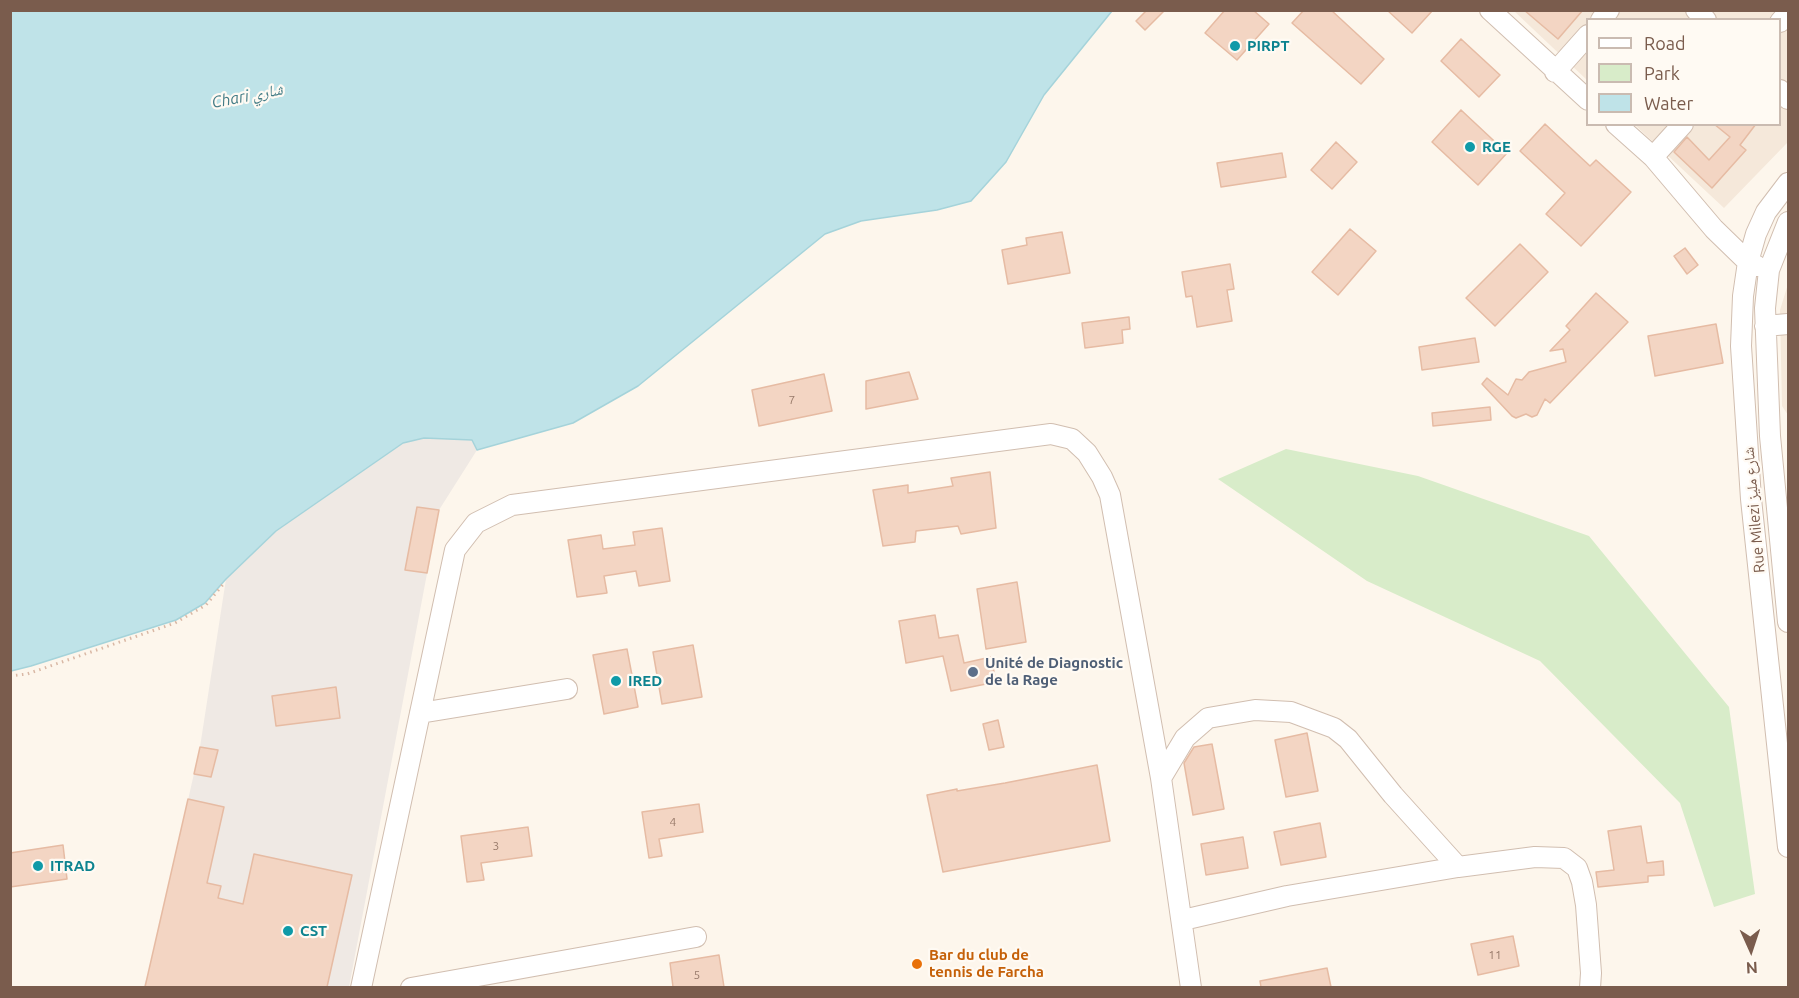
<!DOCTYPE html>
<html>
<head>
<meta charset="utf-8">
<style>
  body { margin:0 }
  #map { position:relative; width:1799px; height:998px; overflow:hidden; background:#fdf6ec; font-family:Ubuntu,sans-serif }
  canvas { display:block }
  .frame { position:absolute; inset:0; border:12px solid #7a5c4d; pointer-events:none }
  .legend { position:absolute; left:1586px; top:18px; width:195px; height:108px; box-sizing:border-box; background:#fffaf3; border:2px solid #cabbb1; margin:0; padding:8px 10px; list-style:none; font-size:18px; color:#7a5c4d }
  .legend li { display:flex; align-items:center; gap:12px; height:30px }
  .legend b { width:30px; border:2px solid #cabbb1 }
  .north { position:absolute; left:1721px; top:920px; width:60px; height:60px; -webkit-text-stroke:4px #fffaf3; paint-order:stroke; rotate:177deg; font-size:16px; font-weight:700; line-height:24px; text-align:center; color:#7a5c4d }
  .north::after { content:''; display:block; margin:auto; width:21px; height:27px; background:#7a5c4d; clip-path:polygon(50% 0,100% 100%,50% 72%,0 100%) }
</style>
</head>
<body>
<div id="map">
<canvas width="1799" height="998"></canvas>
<div class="frame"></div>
<ul class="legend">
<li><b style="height:8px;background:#fff"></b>Road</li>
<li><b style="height:16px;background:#d8ecc9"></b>Park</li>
<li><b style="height:16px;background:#bfe3e8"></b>Water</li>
</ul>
<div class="north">N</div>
</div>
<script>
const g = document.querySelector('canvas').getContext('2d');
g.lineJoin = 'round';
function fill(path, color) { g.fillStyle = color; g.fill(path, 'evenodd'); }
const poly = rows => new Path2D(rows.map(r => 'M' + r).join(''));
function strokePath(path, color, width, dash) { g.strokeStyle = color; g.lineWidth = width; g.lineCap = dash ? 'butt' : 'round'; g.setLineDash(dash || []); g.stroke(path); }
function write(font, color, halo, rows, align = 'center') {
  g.font = font + ' Ubuntu,"Noto Naskh Arabic",sans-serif'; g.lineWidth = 4.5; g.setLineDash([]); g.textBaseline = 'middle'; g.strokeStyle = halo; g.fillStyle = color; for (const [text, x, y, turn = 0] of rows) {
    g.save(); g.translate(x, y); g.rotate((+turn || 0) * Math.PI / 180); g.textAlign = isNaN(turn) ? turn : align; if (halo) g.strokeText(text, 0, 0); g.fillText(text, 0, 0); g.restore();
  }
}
const residential = poly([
  [1514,11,1788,11,1788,142,1724,208,1635,125,1780,124,1780,20,1588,20,1587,80],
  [1788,284,1788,415,1782,406,1780,310]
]);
const industrial = poly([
  [424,438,472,440,477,450,439,510,349,987,143,988,150,968,200,747,226,579,276,531,403,443]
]);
const green = poly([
  [1286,449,1418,476,1589,536,1729,707,1755,894,1714,907,1680,803,1540,661,1367,581,1218,479]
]);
const water = poly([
  [10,11,11,10,1112,11,1044,95,1006,162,971,201,937,210,861,221,825,234,638,386,573,423,477,450,472,440,424,438,403,443,276,531,226,579,205,603,176,620,31,666,11,671,10,11]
]);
const building = poly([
  [1147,10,1165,10,1145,30,1136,21,1147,10],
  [1225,10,1253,10,1269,24,1237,60,1205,33,1225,10],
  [1304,10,1331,10,1384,59,1361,84,1292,23,1304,10],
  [1387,10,1433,10,1412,33,1387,10],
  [1524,10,1583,10,1558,39,1524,10],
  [1461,39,1500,75,1479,97,1441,61,1461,39],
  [1461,110,1507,153,1478,185,1432,142,1461,110],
  [1545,124,1590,166,1596,160,1631,192,1581,246,1546,214,1565,193,1520,151,1545,124],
  [1714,124,1756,124,1740,145,1746,150,1712,188,1674,152,1687,137,1709,160,1730,137,1714,124],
  [1336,142,1357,162,1332,189,1311,170,1336,142],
  [1282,153,1286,177,1221,187,1217,163,1282,153],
  [1350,229,1376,251,1338,295,1312,272,1350,229],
  [1062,232,1070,273,1008,284,1002,250,1027,245,1026,238,1062,232],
  [1520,244,1548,272,1495,326,1466,298,1520,244],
  [1685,248,1698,265,1687,274,1674,256,1685,248],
  [1230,264,1234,289,1227,290,1232,321,1197,327,1192,296,1186,297,1182,272,1230,264],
  [1596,293,1628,322,1550,403,1545,399,1537,415,1532,417,1526,414,1516,418,1512,416,1482,384,1487,378,1508,395,1516,379,1522,380,1529,372,1566,362,1563,349,1550,351,1570,330,1566,326,1596,293],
  [1129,317,1130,329,1122,330,1123,343,1085,348,1082,323,1129,317],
  [1716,324,1723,363,1655,376,1648,336,1716,324],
  [1475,338,1479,362,1422,370,1419,347,1475,338],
  [909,372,918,399,866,409,866,381,909,372],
  [824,374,832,411,759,426,752,390,824,374],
  [1490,407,1491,420,1433,426,1432,413,1490,407],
  [990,472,996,528,961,534,958,526,916,531,915,542,883,546,873,490,908,485,908,493,953,486,951,478,990,472],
  [417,507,439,510,427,573,405,570,417,507],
  [662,528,670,581,639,586,636,571,604,576,607,593,577,597,568,540,601,535,603,549,635,545,633,532,662,528],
  [1017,582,1026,642,986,649,977,589,1017,582],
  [935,615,939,638,958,635,964,663,991,657,996,682,951,691,943,656,906,663,899,621,935,615],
  [693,645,702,697,662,704,653,652,693,645],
  [627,649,638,707,604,714,593,655,627,649],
  [336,687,340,718,276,726,272,696,336,687],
  [998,720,1004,747,989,750,983,724,998,720],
  [1307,733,1318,791,1286,797,1275,740,1307,733],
  [1212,744,1224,809,1193,815,1184,763,1194,747,1212,744],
  [200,747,218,750,211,777,194,774,200,747],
  [1097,765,1110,841,943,872,927,795,957,789,957,791,1005,783,1097,765],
  [188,799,224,807,207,883,221,886,218,898,243,904,254,854,352,875,327,987,145,987,188,799],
  [699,804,703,832,659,839,662,856,649,858,642,812,699,804],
  [1320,823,1326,857,1281,865,1274,832,1320,823],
  [1641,826,1647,863,1663,861,1664,875,1648,876,1648,882,1598,887,1596,872,1614,870,1608,831,1641,826],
  [528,827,532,856,481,863,484,880,467,882,461,836,528,827],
  [1243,837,1248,868,1206,875,1201,844,1243,837],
  [63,845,67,879,10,887,10,853,63,845],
  [1513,936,1519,966,1478,975,1471,944,1513,936],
  [719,955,724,987,673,987,670,963,719,955],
  [1327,968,1331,987,1261,987,1260,981,1327,968]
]);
const path = poly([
  [10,676,27,674,175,623,206,605,225,582]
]);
const minor = poly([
  [1490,10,1588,100],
  [1696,10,1706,20],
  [1601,20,1609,10],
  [1780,22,1788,13],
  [1555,72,1588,35],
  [1780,90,1788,99],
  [1616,124,1653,157,1714,229,1748,262,1757,266],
  [1653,157,1683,124],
  [1788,183,1766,212,1756,234,1748,262,1743,296,1741,346,1751,499,1788,847],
  [1788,222,1769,270,1765,308,1770,436,1788,622],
  [1765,326,1788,324],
  [420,713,567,689],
  [1161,778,1185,738,1208,718,1255,710,1291,712,1334,728,1348,739,1393,795,1458,867],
  [1183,920,1287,896,1458,867,1535,857,1564,858,1577,868,1582,882,1586,905,1591,973,1590,988],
  [361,988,455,550,476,523,512,505,1051,434,1072,439,1087,453,1102,477,1110,495,1161,778,1191,988],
  [411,988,696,937]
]);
const markers = [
  [1235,46,6,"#0f9aa8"],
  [1470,147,6,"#0f9aa8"],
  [973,672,6,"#5c6f8a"],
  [616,681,6,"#0f9aa8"],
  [38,866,6,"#0f9aa8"],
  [288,931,6,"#0f9aa8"],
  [917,964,6,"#e8710a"]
];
const numberNames = [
  ["7",792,400],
  ["4",673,822],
  ["3",496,846],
  ["11",1495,955],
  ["5",697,975]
];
const cultureNames = [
  ["PIRPT",1247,46],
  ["RGE",1482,147],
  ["IRED",628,681],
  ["ITRAD",50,866],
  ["CST",300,931]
];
const streetNames = [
  ["Rue Milezi شارع مليز",1754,510,-95]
];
const serviceNames = [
  ["Unité de Diagnostic",985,663],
  ["de la Rage",985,680]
];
const foodNames = [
  ["Bar du club de",929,955],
  ["tennis de Farcha",929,972]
];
const waterNames = [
  ["Chari شاري",247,96,-11]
];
fill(residential, '#f5e8da');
fill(industrial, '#efe9e4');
fill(green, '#d8ecc9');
fill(water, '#bfe3e8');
strokePath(water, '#a5d3da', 1.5);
fill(building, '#f3d5c3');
strokePath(building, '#e6bba3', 1.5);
strokePath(minor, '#d1beb0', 22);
strokePath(path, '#d9b8a5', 3, [1.5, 4.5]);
strokePath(minor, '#fff', 20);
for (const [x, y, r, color] of markers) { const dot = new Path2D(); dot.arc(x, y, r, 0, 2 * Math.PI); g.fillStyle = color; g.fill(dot); strokePath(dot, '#fffaf3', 2); }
write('12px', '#987a6a', null, numberNames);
write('bold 15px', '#0d838f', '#fffaf3', cultureNames, 'left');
write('15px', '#7a5c4d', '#fffaf3', streetNames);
write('bold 15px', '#4e5e75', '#fffaf3', serviceNames, 'left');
write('bold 15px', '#c56008', '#fffaf3', foodNames, 'left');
write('italic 16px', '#437c86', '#fffaf3', waterNames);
</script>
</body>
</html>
